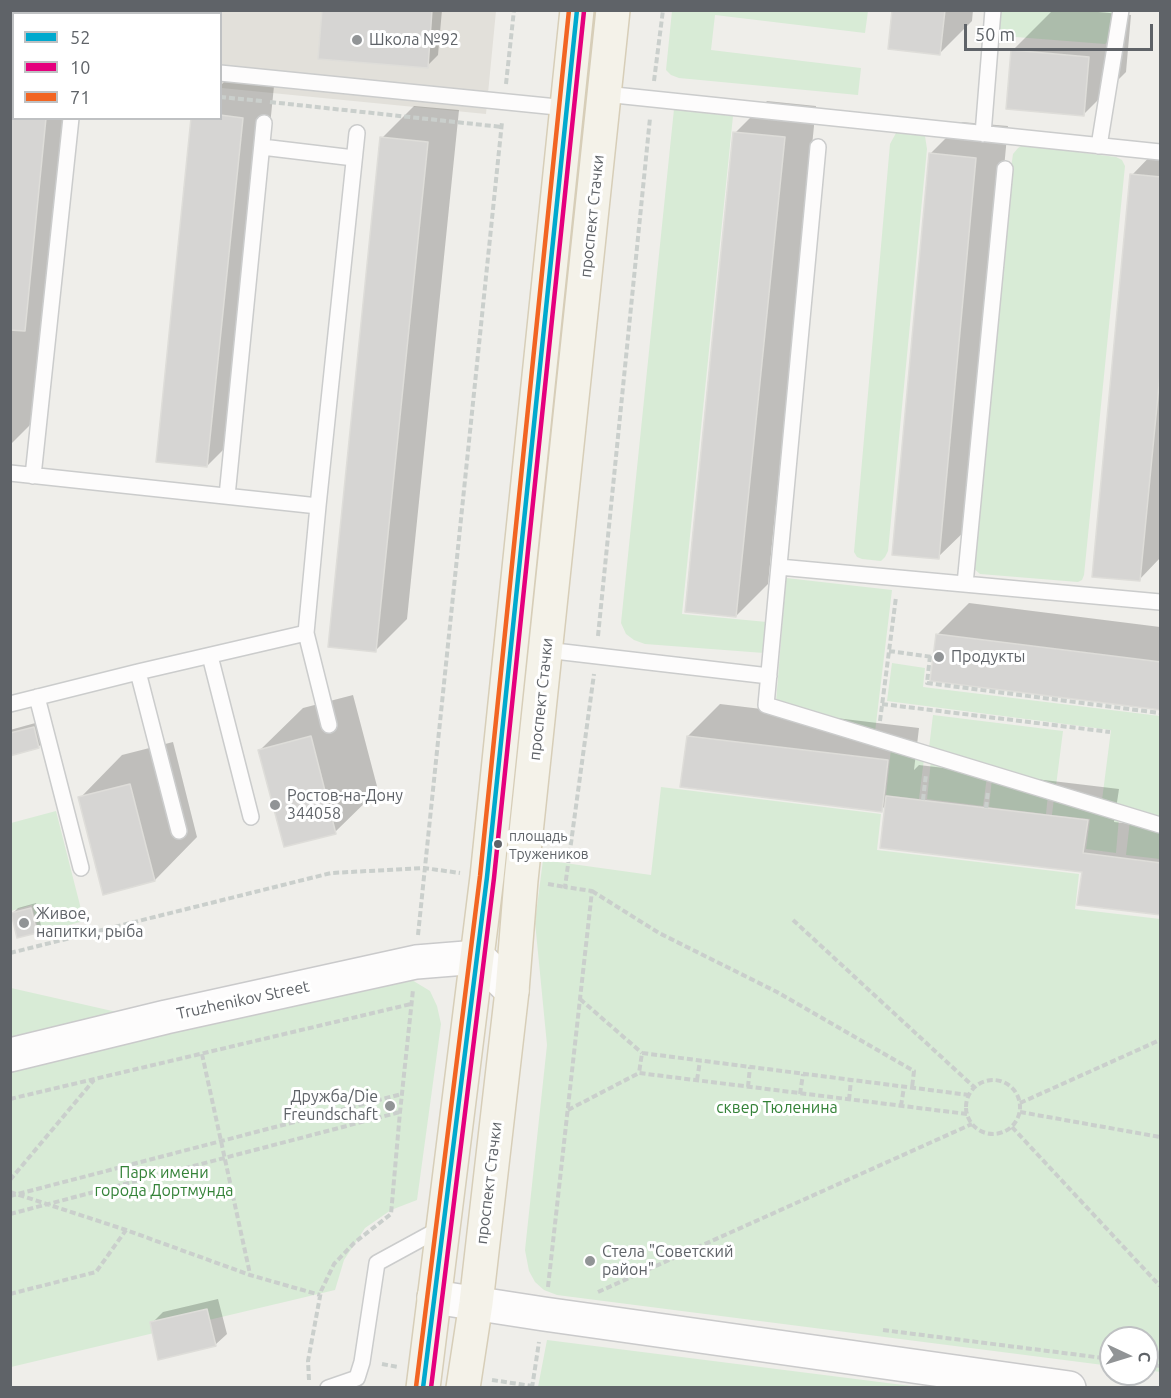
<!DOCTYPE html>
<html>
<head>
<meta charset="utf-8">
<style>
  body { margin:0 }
  #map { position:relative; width:1171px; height:1398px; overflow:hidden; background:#efeeea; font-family:Ubuntu,sans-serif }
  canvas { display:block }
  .frame { position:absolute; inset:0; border:12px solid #5f6368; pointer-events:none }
  .legend { position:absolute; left:12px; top:12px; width:210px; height:108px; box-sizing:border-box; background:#fff; border:2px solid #bfc1c3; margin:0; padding:8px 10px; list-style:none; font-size:18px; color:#5f6368 }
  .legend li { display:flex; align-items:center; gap:12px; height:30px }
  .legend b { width:30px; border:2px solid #bfc1c3 }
  .north { position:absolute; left:1099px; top:1326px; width:60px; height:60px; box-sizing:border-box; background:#fff; border:2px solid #bfc1c3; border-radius:50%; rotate:94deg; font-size:16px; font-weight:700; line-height:24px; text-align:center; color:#5f6368 }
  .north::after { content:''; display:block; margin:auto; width:21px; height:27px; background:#919496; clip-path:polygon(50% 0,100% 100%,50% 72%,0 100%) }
  .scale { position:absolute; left:964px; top:24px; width:189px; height:27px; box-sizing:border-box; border:3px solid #5f6368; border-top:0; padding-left:8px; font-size:18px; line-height:21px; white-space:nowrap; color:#5f6368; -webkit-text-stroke:4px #fff; paint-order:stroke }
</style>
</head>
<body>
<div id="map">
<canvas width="1171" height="1398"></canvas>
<div class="frame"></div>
<ul class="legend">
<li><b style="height:8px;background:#00a9ce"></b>52</li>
<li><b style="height:8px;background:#e5007d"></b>10</li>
<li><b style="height:8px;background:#f26522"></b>71</li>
</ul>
<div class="north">С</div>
<div class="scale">50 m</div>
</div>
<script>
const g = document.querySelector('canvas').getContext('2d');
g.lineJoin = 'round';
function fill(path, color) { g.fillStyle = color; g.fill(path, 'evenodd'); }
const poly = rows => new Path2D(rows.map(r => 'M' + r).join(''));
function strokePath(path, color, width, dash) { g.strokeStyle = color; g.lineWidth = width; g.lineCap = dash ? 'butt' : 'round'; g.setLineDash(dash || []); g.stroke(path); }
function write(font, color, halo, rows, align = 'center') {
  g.font = font + ' Ubuntu,sans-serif'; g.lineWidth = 6; g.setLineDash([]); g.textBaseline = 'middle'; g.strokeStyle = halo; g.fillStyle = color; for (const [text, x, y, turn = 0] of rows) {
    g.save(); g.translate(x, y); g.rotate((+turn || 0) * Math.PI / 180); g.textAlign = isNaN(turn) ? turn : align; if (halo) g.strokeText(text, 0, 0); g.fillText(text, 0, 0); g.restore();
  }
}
const education = poly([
  [10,11,496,11,486,114,221,88,220,14,14,14,13,68,11,67]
]);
const green = poly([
  [672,11,868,11,865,33,715,15,711,50,861,68,858,95,679,78,671,75,666,70],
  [1000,11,1114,11,1110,40,1105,44,1003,36,998,32],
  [674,109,733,116,682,614,767,622,764,653,645,644,634,640,626,634,621,623],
  [901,132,921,134,925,136,927,149,888,551,885,557,881,561,862,559,857,557,854,552,890,144,896,133],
  [1023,145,1116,157,1122,160,1125,166,1084,575,1082,580,1078,582,980,574,972,567,1012,161,1013,154,1018,148],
  [786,578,892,590,875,732,776,702],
  [892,663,925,668,923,687,1160,716,1160,819,1102,800,1111,730,887,701],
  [933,715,1063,731,1056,786,929,748],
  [891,749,924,759,919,799,886,795],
  [931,760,987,777,983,806,927,799],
  [992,778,1048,795,1046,814,989,807],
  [661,787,881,814,877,850,1079,874,1075,909,1160,919,1160,1372,1147,1370,1147,1338,1111,1338,1111,1366,557,1295,544,1290,535,1282,529,1271,525,1250,547,1045,535,922,543,860,651,875],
  [1054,798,1119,818,1116,853,1086,849,1090,819,1052,815],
  [56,811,84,921,39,933,32,905,11,911,11,823],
  [1130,821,1160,830,1160,859,1126,855],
  [412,980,430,991,437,1006,441,1024,417,1200,391,1210,365,1228,344,1260,335,1290,11,1367,10,1070,388,981],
  [11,988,130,1015,11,1042],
  [547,1340,919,1387,538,1387]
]);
const shadow = poly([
  [157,10,213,10,212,14,156,14],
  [324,10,442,10,438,55,427,66],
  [893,10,973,10,972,21,940,53],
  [1053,10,1077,10,1131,15,1126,72,1083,115,1012,51],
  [14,81,14,118,74,118,44,411,12,443,10,443,10,84],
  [225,81,274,86,239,434,207,466,220,118,220,86],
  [767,101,816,106,768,584,736,616,735,133],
  [414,106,459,110,407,619,375,651,382,138],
  [962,122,1008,126,970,526,938,557,930,154],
  [1160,146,1160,558,1139,580,1132,175],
  [969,603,1160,627,1160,708,937,635],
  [353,695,378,790,335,832,260,750,303,708],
  [720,704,919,728,914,770,919,765,1119,789,1114,822,1160,827,1160,914,1083,871,886,805,881,810,688,736],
  [39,722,44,742,38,747,10,754,10,730],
  [173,742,197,837,155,880,80,798,122,755],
  [36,903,41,926,36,931,13,913,18,908],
  [218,1299,227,1334,215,1345,152,1323,163,1312]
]);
const building = poly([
  [322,10,432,10,428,68,318,59,322,10],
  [892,10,945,10,940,55,888,49,892,10],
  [1011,50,1089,57,1084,116,1006,109,1011,50],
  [220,115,243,118,207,467,156,462,191,118,220,118,220,115],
  [10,118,46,118,25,331,10,330,10,118],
  [733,132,785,137,736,617,685,612,733,132],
  [380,137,428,142,376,652,328,647,380,137],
  [929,153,976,158,939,559,892,555,929,153],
  [1130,174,1161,177,1161,364,1140,581,1092,577,1130,174],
  [936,634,1161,662,1161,710,930,681,936,634],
  [34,727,39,748,10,756,10,733,34,727],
  [311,736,336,834,284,847,258,750,311,736],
  [687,736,888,760,882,812,680,787,687,736],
  [130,784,155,881,103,895,78,797,130,784],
  [886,796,1088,820,1083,853,1161,863,1161,915,1077,905,1082,872,880,848,886,796],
  [31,908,37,933,17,938,11,913,31,908],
  [207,1309,216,1346,158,1360,150,1322,207,1309]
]);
const path = poly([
  [10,74,14,75],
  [654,81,663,10],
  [506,84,514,10],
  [220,97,262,101],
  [270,102,502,127],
  [598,636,650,118],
  [889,651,933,657],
  [930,656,927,683,1160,713],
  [882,704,1110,732],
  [880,721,896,597],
  [923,800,926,774],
  [986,808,988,791],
  [548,884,565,887],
  [592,891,659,933,777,992,914,1071,912,1088],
  [793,920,974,1087],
  [418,935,502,122],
  [10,953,331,873,424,868,460,873],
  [580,999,642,1053],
  [202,1054,250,1274],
  [697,1080,700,1061],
  '966 1107a27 27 0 1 1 54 0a27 27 0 1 1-54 0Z',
  [748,1087,750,1067],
  [800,1094,803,1074],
  [10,1099,411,1004],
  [849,1100,851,1080],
  [1020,1103,1160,1040],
  [901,1106,904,1087],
  [568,1110,639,1073],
  [1020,1112,1160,1137],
  [967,1114,639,1073,642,1053,969,1095],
  [1012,1127,1160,1286],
  [10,1180,94,1080],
  [10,1192,126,1230,250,1275,320,1295],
  [10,1196,402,1094],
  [10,1214,400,1112],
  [548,1287,592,891,565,887,594,674],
  [598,1292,972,1124],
  [10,1294,96,1272,126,1230],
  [883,1330,1111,1359],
  [382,1364,398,1367],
  [1147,1364,1160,1366],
  [309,1380,308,1361,321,1291,334,1264,354,1243,391,1214,400,1112,413,990],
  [492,1380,532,1386],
  [532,1388,539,1342]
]);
const lane = poly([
  [135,14,135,10],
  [220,73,567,108],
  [605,94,1160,152],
  [983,134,993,10],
  [1099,146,1121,10],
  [262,147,354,158],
  [818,147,766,705,1160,825],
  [10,473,318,506],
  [33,476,71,118],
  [227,496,264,123],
  [779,567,1160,602],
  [965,584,1005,169],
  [546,650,769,676],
  [210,656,251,817],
  [138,672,179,831],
  [37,697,81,868],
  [10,704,138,672,306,633],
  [329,725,306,633,318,506,357,133],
  [328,1388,357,1378,362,1362,377,1263,443,1227]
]);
const secondary = poly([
  [10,1055,166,1017,416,962,478,957,512,991],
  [434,1297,544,1314,1069,1388]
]);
const primary = poly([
  [423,1388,487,877,577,10],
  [463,1388,476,1303,512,991,521,880,613,10]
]);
const bus1 = poly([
  [423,1388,487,877,577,10]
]);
const bus2 = poly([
  [431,1388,494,878,584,11]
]);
const bus3 = poly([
  [416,1387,480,876,569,10]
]);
const markers = [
  [357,40,6,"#919496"],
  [939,657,6,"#919496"],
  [275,805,6,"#919496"],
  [498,844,5,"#5f6368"],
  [24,923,6,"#919496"],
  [390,1106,6,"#919496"],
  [590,1261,6,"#919496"]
];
const busNames = [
  ["площадь",509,836],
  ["Тружеников",509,854]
];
const poiNames = [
  ["Школа №92",369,40],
  ["Продукты",951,657],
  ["Ростов-на-Дону",287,796],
  ["344058",287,814],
  ["Живое,",36,914],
  ["напитки, рыба",36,932],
  ["Дружба/Die",378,1097,"right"],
  ["Freundschaft",378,1115,"right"],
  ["Стела \"Советский",602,1252],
  ["район\"",602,1270]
];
const streetNames = [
  ["проспект Стачки",592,216,-84],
  ["проспект Стачки",541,699,-84],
  ["Truzhenikov Street",243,1000,-12],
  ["проспект Стачки",489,1183,-83]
];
const parkNames = [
  ["сквер Тюленина",777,1108],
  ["Парк имени",164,1173],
  ["города Дортмунда",164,1191]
];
fill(education, '#e2e0da');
fill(green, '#d8ebd6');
fill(shadow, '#0003');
fill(building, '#d6d5d3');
strokePath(building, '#deddd9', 1.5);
strokePath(lane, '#cbcccc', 18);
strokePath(secondary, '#cacacb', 36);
strokePath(primary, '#d7ceb8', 36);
strokePath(path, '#cacfcc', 4, [6, 3]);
strokePath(lane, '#fdfcfc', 15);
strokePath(secondary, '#fdfcfc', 33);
strokePath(primary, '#f4f2e9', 33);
strokePath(bus1, '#00a9ce', 4.5);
strokePath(bus2, '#e5007d', 4.5);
strokePath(bus3, '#f26522', 4.5);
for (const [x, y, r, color] of markers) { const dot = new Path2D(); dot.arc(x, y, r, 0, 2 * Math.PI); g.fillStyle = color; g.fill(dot); strokePath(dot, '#fff', 2); }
write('14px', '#5f6368', '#fff', busNames, 'left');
write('16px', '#5f6368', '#fff', poiNames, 'left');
write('16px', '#5f6368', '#fff', streetNames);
write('16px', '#348238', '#fff', parkNames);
</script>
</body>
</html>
